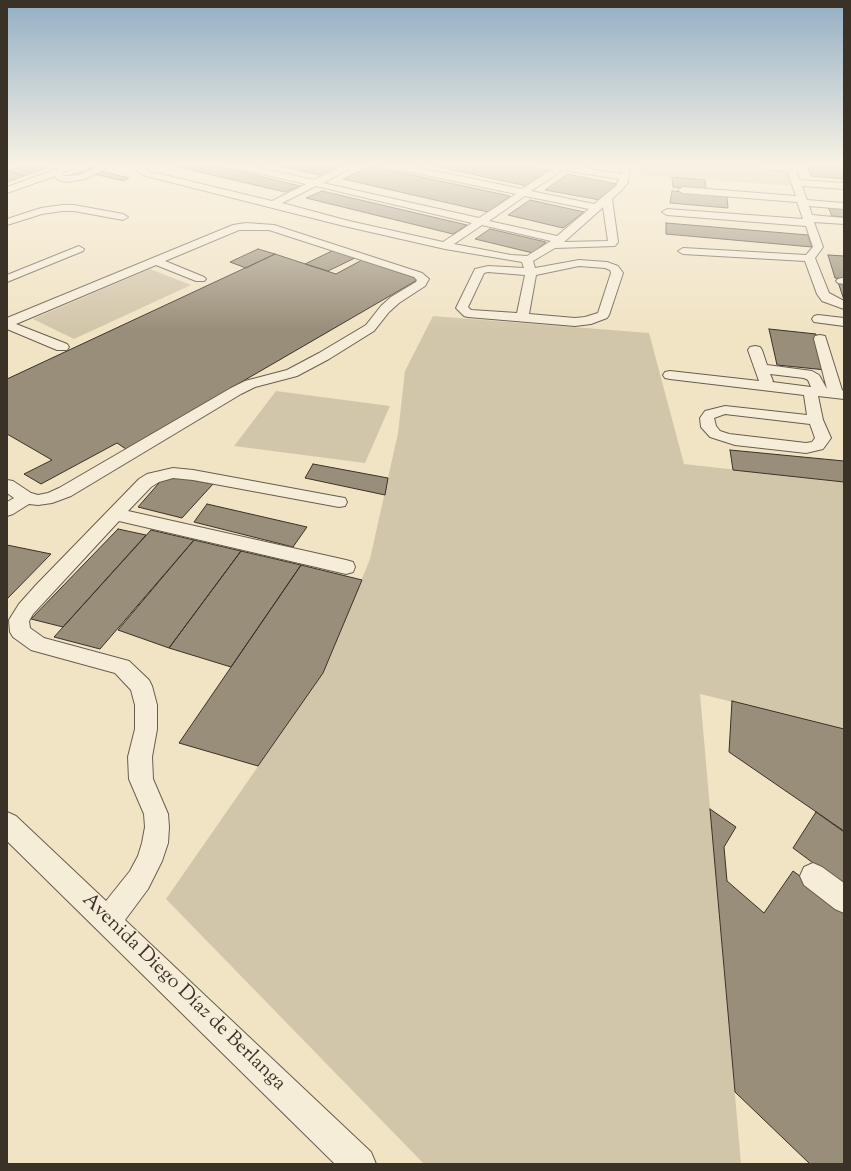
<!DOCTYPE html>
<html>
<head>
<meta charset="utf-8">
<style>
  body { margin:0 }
  #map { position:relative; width:851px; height:1171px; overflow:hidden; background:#f1e4c5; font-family:"Sorts Mill Goudy",serif }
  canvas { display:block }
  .frame { position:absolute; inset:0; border:8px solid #3a3127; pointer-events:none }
</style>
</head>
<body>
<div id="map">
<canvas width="851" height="1171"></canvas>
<div class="frame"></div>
</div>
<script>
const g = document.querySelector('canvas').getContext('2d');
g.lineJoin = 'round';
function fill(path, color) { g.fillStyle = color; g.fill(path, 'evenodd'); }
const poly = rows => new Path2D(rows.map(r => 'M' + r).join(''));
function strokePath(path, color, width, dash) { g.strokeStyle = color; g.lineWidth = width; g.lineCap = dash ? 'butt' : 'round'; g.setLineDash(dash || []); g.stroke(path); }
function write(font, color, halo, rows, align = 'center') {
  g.font = font + ' "Sorts Mill Goudy",serif'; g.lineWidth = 3; g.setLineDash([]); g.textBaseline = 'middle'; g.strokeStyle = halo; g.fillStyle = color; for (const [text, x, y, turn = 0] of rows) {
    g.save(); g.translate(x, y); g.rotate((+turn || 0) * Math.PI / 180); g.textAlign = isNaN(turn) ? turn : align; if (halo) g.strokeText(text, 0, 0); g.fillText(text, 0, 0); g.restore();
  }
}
const green = poly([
  [638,166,786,166,793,186,640,175],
  [150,269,191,285,74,339,33,319],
  [433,316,649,333,684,464,844,482,844,729,700,694,741,1164,424,1164,166,899,323,673,370,559,398,433,405,371],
  [276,391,390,406,365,463,234,446]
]);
const building = poly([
  [22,166,51,166,24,176,7,171,22,166],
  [174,166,218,166,300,186,285,192,174,166],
  [279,166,338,166,319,175,279,166],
  [370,166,510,196,488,212,343,179,370,166],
  [433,166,526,166,550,171,527,186,433,166],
  [807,166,844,168,844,179,811,176,807,166],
  [93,167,99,168,74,177,68,176,93,167],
  [7,171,24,176,7,182,7,171],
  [101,171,129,178,123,181,94,174,101,171],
  [567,174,617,184,600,200,545,190,567,174],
  [672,177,705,180,706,190,673,187,672,177],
  [322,191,467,225,453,234,306,198,322,191],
  [672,191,727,196,728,208,670,203,672,191],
  [530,200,584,212,563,228,508,215,530,200],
  [828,207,844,208,844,217,832,216,828,207],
  [666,223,808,235,812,247,666,234,666,223],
  [490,229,546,242,533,253,475,239,490,229],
  [258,249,275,254,246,268,230,262,258,249],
  [334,250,357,257,328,271,305,264,334,250],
  [275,254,336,274,362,260,419,279,126,449,117,443,41,484,24,474,52,460,7,434,7,379,275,254],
  [828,255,844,256,844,279,835,278,828,255],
  [838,282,844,283,844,300,838,282],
  [769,329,816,334,826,370,777,365,769,329],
  [730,450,844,461,844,482,733,470,730,450],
  [313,464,388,478,385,495,305,478,313,464],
  [166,475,213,484,182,518,138,507,166,475],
  [207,504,307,527,293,547,194,522,207,504],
  [118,529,146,535,63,627,31,619,118,529],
  [151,530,194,540,100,649,54,637,151,530],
  [194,540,241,551,169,648,118,630,194,540],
  [7,545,51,554,7,599,7,545],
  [241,551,301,565,231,667,169,648,241,551],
  [301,565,362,580,323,673,258,766,179,743,301,565],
  [732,701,844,729,844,831,729,752,732,701],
  [710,809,736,827,724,847,727,881,764,913,793,871,844,908,844,1164,810,1164,735,1092,710,809],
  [816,812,844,832,844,886,793,848,816,812]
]);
const minor = poly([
  [65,166,78,166,62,173,64,176,68,176,80,175,99,166,111,166,85,179,68,182,58,180,55,176,7,193,7,187,65,166],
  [138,166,146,166,146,169,152,172,272,201,306,184,236,168,235,166,252,166,314,180,343,166,354,166,323,183,479,218,516,194,397,169,393,166,411,166,522,189,554,168,553,166,575,166,620,174,622,166,630,166,628,182,622,190,612,199,618,242,615,246,555,248,533,261,535,268,579,260,607,262,618,266,623,273,609,315,607,318,591,324,575,326,468,317,464,316,456,308,475,269,488,266,524,268,522,262,445,249,344,226,146,176,138,172,138,166],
  [563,170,619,179,616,186,594,204,531,191,563,170],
  [316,186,472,223,443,242,349,221,282,203,316,186],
  [525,196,589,209,557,236,489,221,525,196],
  [603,207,608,241,564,242,600,210,603,207],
  [482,225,551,241,527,256,511,255,454,244,482,225],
  [579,266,605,268,610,270,611,273,598,313,585,317,575,318,529,314,536,275,579,266],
  [488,272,525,275,517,313,471,310,468,307,484,273,488,272],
  [757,166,794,166,800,180,844,183,844,189,802,186,807,200,844,203,844,209,809,206,812,215,844,218,844,224,814,222,823,247,815,258,829,293,844,301,844,309,822,301,817,294,805,261,683,254,678,251,683,248,806,255,813,247,806,226,667,215,662,212,667,209,803,219,797,202,683,193,678,190,683,187,796,196,787,171,761,169,757,166],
  [62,205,74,205,123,214,128,217,123,220,74,211,62,211,42,214,7,225,7,219,41,208,62,205],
  [246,223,274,225,422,273,429,279,425,286,399,303,389,312,374,331,329,359,297,376,255,387,241,394,71,496,52,503,38,505,29,504,13,514,7,516,7,502,14,498,7,493,7,480,13,481,31,493,38,495,48,493,59,488,231,388,245,381,287,370,319,353,366,325,381,306,391,297,416,282,417,280,414,277,269,230,239,230,165,261,204,277,206,279,204,281,196,281,156,265,16,324,67,344,69,347,67,350,57,350,7,329,7,318,233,225,246,223],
  [79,246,84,249,83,251,7,282,7,275,79,246],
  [842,278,844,278,844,284,838,283,836,281,838,279,842,278],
  [818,315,844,318,844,326,814,322,812,319,814,316,818,315],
  [820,335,825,336,826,339,842,390,844,391,844,399,818,396,823,420,831,438,823,449,806,453,735,445,710,437,701,427,700,418,705,411,725,406,807,415,804,395,670,379,665,378,663,375,665,372,670,371,759,381,748,350,750,347,755,346,760,347,762,350,767,365,812,371,819,375,827,389,814,339,815,336,820,335],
  [770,374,804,378,808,380,811,387,772,382,773,381,770,374],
  [725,414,810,424,815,438,812,442,806,443,729,434,720,431,716,426,714,418,725,414],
  [173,468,193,470,339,497,345,498,347,502,345,506,339,507,193,480,173,478,159,482,151,487,128,511,346,560,353,562,355,567,353,572,346,574,119,521,33,614,29,621,30,628,44,638,129,661,149,680,152,686,157,705,157,729,152,757,153,779,168,814,169,827,168,843,162,861,148,889,125,920,371,1152,376,1164,335,1164,7,841,7,812,16,816,106,901,130,871,138,856,142,843,145,827,144,814,129,779,128,757,135,729,135,705,131,690,115,673,31,650,13,637,10,632,9,620,19,604,36,585,139,479,147,474,173,468],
  [813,863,822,867,844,883,844,913,835,909,804,885,800,876,804,867,813,863]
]);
const nearStreetnames = [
  ["Avenida Diego Díaz de Berlanga",183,993,44]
];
fill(green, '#d2c6aa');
fill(building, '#998e79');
strokePath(building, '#3a3127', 1);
strokePath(minor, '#685e4e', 2);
fill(minor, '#f6edd9');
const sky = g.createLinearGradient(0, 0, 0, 330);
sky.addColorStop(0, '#93afc4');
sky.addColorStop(0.5, '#f9f3e5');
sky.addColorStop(1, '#f9f3e500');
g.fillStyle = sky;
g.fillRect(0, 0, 851, 330);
write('20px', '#3a3127', '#f6edd9', nearStreetnames);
</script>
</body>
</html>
